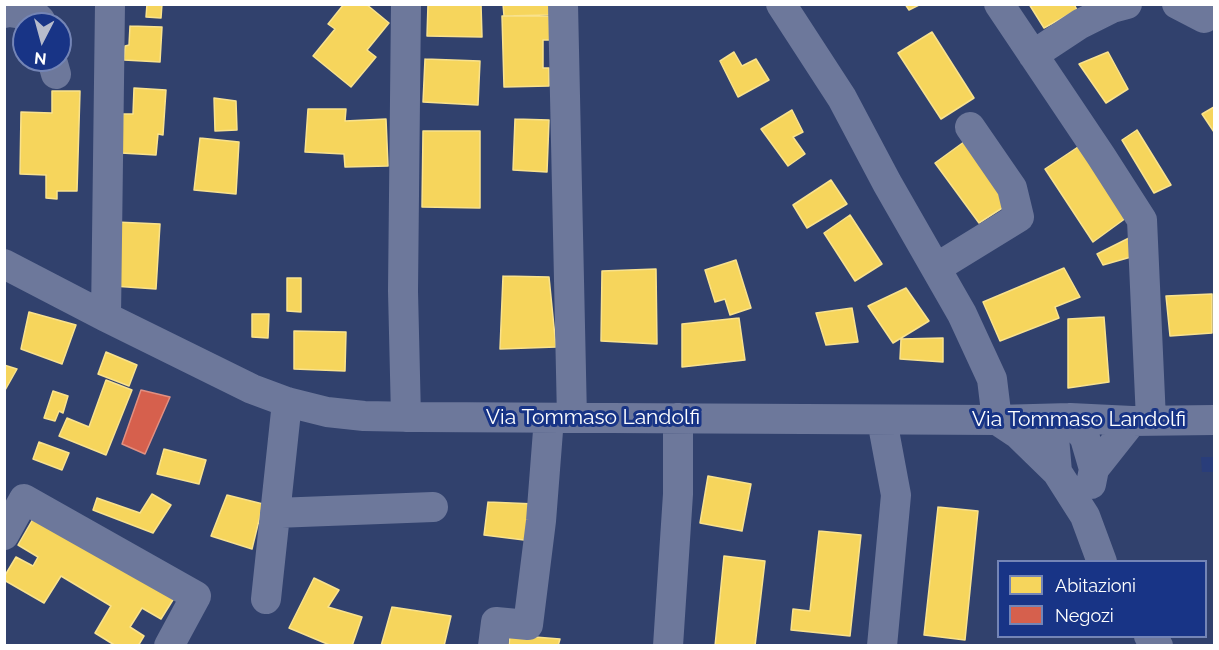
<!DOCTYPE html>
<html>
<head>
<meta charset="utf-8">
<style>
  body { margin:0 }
  #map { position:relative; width:1219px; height:650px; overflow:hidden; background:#31416d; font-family:Raleway,sans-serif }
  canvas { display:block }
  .frame { position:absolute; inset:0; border:6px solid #fff; pointer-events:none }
  .legend { position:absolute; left:997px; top:560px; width:210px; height:78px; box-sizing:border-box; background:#183486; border:2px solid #7485b6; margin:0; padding:8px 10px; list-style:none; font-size:18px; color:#fff }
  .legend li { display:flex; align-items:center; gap:12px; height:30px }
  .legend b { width:30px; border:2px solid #7485b6 }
  .north { position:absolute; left:12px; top:12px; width:60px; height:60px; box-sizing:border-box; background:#183486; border:2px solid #7485b6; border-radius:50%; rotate:186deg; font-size:16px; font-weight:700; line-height:24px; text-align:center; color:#fff }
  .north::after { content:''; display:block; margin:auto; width:21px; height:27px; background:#b7bccc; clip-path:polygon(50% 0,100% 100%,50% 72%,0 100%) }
</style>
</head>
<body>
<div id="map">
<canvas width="1219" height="650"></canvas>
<div class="frame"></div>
<ul class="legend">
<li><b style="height:16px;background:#f6d55c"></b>Abitazioni</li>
<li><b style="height:16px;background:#d6604d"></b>Negozi</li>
</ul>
<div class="north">N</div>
</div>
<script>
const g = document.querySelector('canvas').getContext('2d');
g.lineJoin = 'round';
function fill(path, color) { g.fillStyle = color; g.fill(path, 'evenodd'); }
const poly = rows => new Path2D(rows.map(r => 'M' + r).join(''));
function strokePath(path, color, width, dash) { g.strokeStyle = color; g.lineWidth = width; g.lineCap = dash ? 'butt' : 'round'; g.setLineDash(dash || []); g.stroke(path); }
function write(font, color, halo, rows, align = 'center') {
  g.font = font + ' Raleway,sans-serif'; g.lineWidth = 6; g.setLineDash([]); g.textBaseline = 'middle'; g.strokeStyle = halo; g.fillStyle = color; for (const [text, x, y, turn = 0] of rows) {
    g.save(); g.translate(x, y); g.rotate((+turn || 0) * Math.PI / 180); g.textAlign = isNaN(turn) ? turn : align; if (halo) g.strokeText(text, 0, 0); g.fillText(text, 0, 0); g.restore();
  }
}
const water = poly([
  [1201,457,1214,457,1214,472,1202,472]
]);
const homes = poly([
  [147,4,162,4,161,18,146,17,147,4],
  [344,4,366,4,389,23,367,50,376,57,351,87,313,56,335,29,328,24,344,4],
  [428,4,481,4,482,37,427,36,428,4],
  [503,4,549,4,550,15,504,16,503,4],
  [905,4,921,4,909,10,905,4],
  [1029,4,1074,4,1077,10,1044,28,1029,4],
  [502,16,549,16,550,40,543,40,543,68,549,68,549,86,504,87,502,16],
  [130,26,162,27,160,62,124,60,125,46,129,45,130,26],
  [932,32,974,98,941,119,898,53,932,32],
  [734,52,742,66,756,59,769,80,738,97,720,61,734,52],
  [1108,52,1128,89,1106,103,1079,64,1108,52],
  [425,59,480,61,478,105,423,102,425,59],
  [134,88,166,90,163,135,158,134,156,155,121,153,123,114,133,114,134,88],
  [52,91,80,91,77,191,57,191,57,199,46,198,46,175,20,174,21,112,52,113,52,91],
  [214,98,236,101,237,130,215,131,214,98],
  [1214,107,1214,132,1202,114,1214,107],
  [308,109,346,109,345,121,386,119,388,166,345,167,344,154,305,152,308,109],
  [792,110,803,132,793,137,805,154,788,166,761,129,792,110],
  [515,119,549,120,547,172,513,170,515,119],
  [1137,130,1171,185,1154,193,1122,140,1137,130],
  [423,131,480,131,480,208,422,207,423,131],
  [200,138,239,142,236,194,194,190,200,138],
  [968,139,1010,203,979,223,935,163,968,139],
  [1081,145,1130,215,1093,242,1045,169,1081,145],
  [831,180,847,204,807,228,793,205,831,180],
  [850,215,882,264,855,281,824,233,850,215],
  [116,222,160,224,156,289,113,286,116,222],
  [1129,238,1131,257,1103,265,1097,254,1129,238],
  [736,260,751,308,730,315,725,299,715,302,705,270,736,260],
  [1064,268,1080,297,1055,307,1059,318,1000,341,983,302,1064,268],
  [656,269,657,344,601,341,602,271,656,269],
  [503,276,549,277,556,347,500,349,503,276],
  [287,278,301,278,301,312,287,311,287,278],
  [906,288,929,321,893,343,868,306,906,288],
  [1212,294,1212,333,1170,336,1166,296,1212,294],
  [852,308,858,342,826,345,816,313,852,308],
  [29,312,76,325,62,364,21,349,29,312],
  [252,314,269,314,268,338,252,337,252,314],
  [1104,317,1109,382,1068,388,1068,319,1104,317],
  [739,318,745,360,682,367,682,324,739,318],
  [294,331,346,332,345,371,294,369,294,331],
  [943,338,943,362,900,359,901,339,943,338],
  [106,352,137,365,129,386,98,374,106,352],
  [4,365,17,369,4,392,4,365],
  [106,380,132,390,106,455,59,436,67,418,89,427,106,380],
  [53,391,68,396,63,413,59,411,55,421,44,418,53,391],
  [39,442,69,453,62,470,33,459,39,442],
  [164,449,206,460,199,484,157,474,164,449],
  [708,476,751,484,742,531,700,523,708,476],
  [152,494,171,505,153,533,93,510,97,498,140,513,152,494],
  [227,495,263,504,252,549,211,536,227,495],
  [488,502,535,504,532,541,484,535,488,502],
  [938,507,978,511,965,640,924,635,938,507],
  [37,512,176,595,161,619,142,608,130,627,144,636,138,646,116,646,95,633,111,606,61,576,44,603,4,580,4,577,16,557,33,566,38,557,18,545,37,512],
  [819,531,861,535,850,636,791,630,793,609,810,611,819,531],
  [724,556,765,561,755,646,715,646,724,556],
  [314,578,339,590,328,607,362,617,352,646,332,646,289,628,314,578],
  [392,607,451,616,444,646,381,646,392,607],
  [510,635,560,639,558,646,509,646,510,635]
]);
const shops = poly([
  [141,390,170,397,145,454,122,444,141,390]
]);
const minor = poly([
  [563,4,572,418],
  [781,4,842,98,887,183,962,314,992,379,997,420,1018,434,1057,472,1085,516,1102,562],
  [999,4,1101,156,1142,220,1151,420],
  [1177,4,1204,18],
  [4,13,9,12,36,16,40,20,42,24],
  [1033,55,1080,24,1112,8,1127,4],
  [52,60,56,74],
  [4,264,106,317,252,389,287,402,327,412,364,416,418,417,997,420,1070,418,1132,421,1214,420],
  [936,268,1019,217,1012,188,970,127],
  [106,317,110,4],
  [406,417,403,291,406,4],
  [1057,472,1054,437,1070,418,1085,438,1094,469],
  [1091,484,1094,469,1132,421],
  [275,513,433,507],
  [4,535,24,499,196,596,169,646],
  [266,599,287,402],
  [1149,636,1158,646],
  [493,646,496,622,528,625,541,521,549,418],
  [668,646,678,494,678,418],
  [882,646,896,495,882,420]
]);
const streetNames = [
  ["Via Tommaso Landolfi",593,418],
  ["Via Tommaso Landolfi",1079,420]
];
fill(water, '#293d7a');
fill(homes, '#f6d55c');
strokePath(homes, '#f9e28d', 1.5);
fill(shops, '#d6604d');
strokePath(shops, '#e29082', 1.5);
strokePath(minor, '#6d789b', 30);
write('21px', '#fff', '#183486', streetNames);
</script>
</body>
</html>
